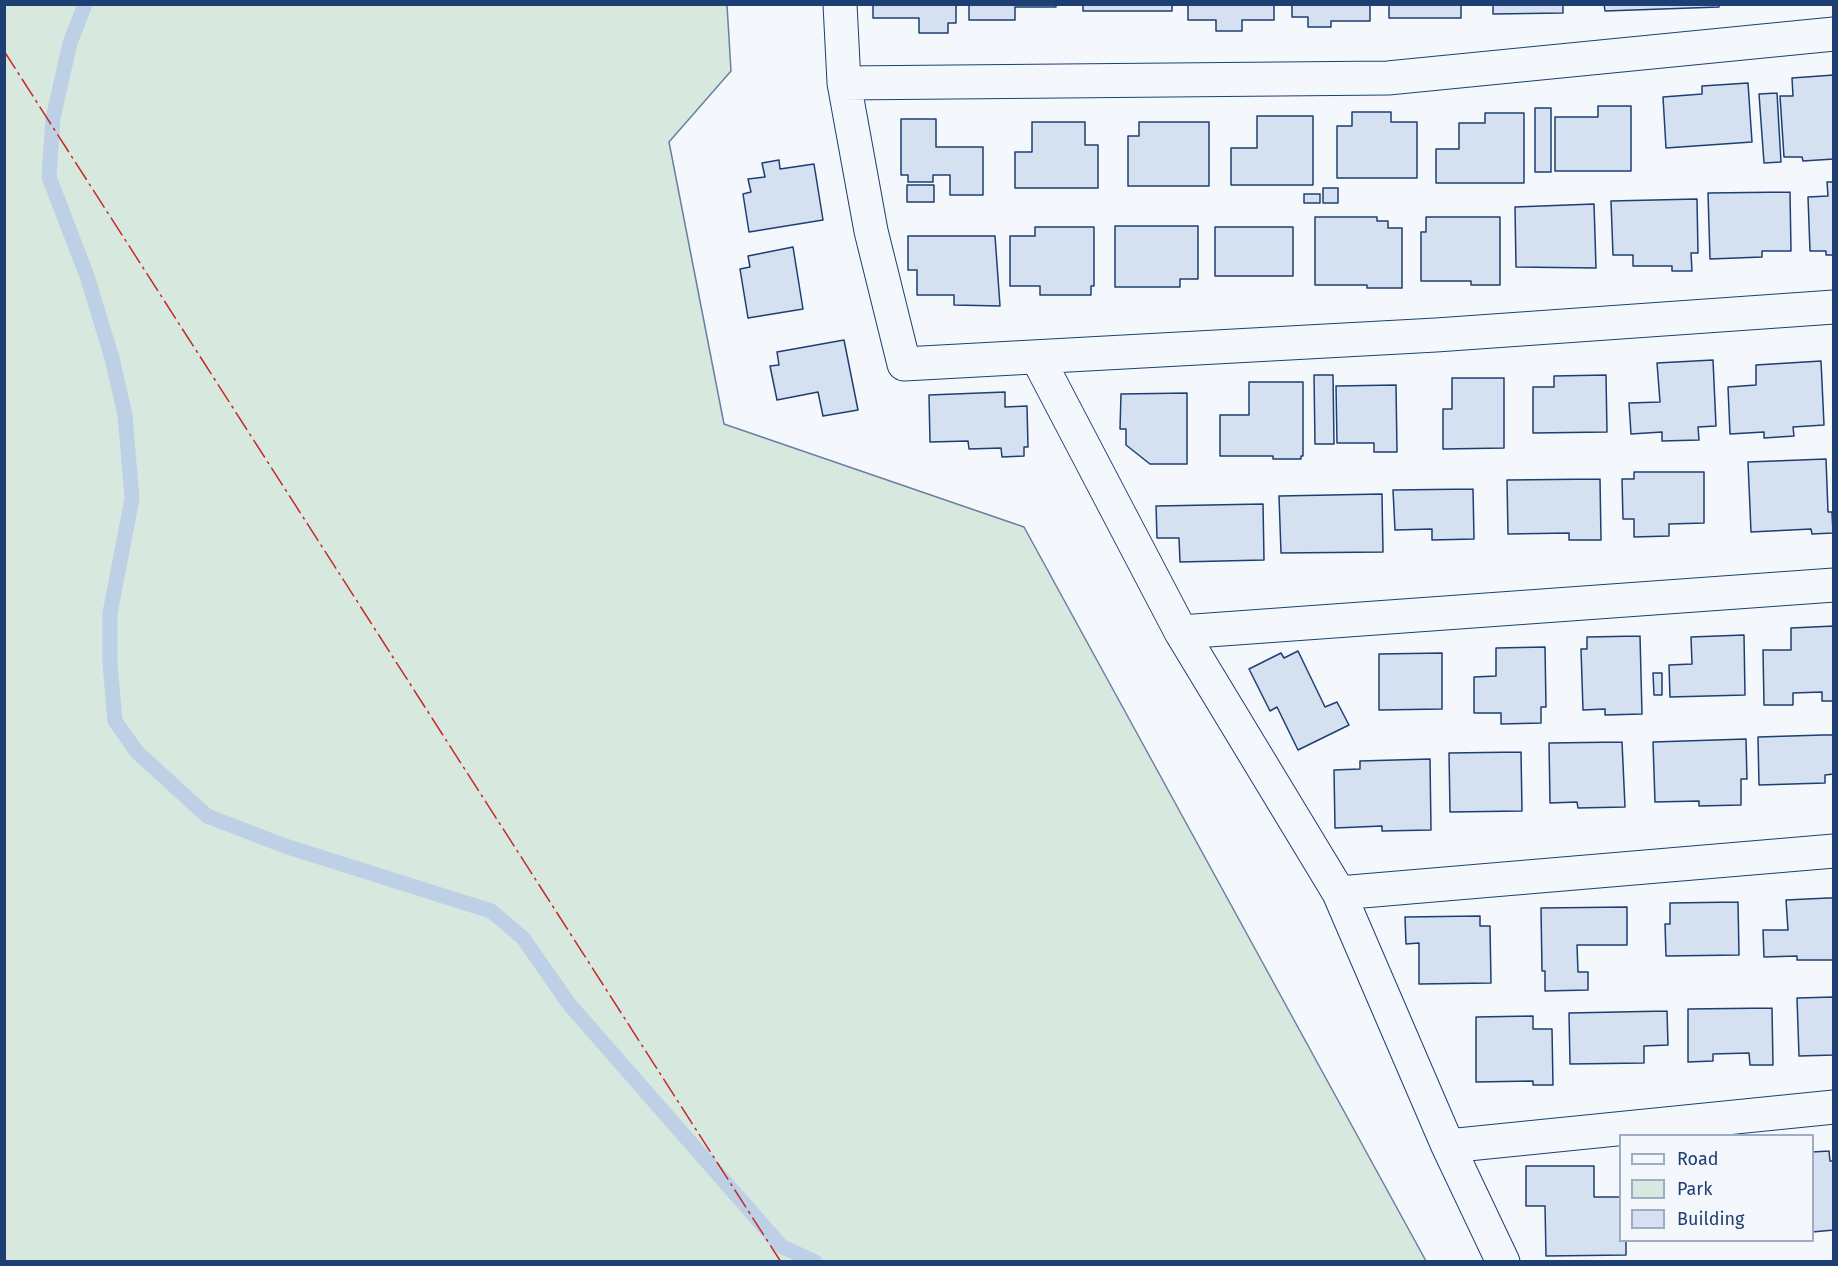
<!DOCTYPE html>
<html>
<head>
<meta charset="utf-8">
<style>
  body { margin:0 }
  #map { position:relative; width:1838px; height:1266px; overflow:hidden; background:#f4f7fb; font-family:"Fira Sans",sans-serif }
  canvas { display:block }
  .frame { position:absolute; inset:0; border:6px solid #1d3f73; pointer-events:none }
  .legend { position:absolute; left:1619px; top:1134px; width:195px; height:108px; box-sizing:border-box; background:#f4f7fb; border:2px solid #9eadc5; margin:0; padding:8px 10px; list-style:none; font-size:18px; color:#1d3f73 }
  .legend li { display:flex; align-items:center; gap:12px; height:30px }
  .legend b { width:30px; border:2px solid #9eadc5 }
</style>
</head>
<body>
<div id="map">
<canvas width="1838" height="1266"></canvas>
<div class="frame"></div>
<ul class="legend">
<li><b style="height:8px;background:#f4f7fb"></b>Road</li>
<li><b style="height:16px;background:#d7e8df"></b>Park</li>
<li><b style="height:16px;background:#d5e0f0"></b>Building</li>
</ul>
</div>
<script>
const g = document.querySelector('canvas').getContext('2d');
g.lineJoin = 'round';
function fill(path, color) { g.fillStyle = color; g.fill(path, 'evenodd'); }
const poly = rows => new Path2D(rows.map(r => 'M' + r).join(''));
function strokePath(path, color, width, dash) { g.strokeStyle = color; g.lineWidth = width; g.lineCap = dash ? 'butt' : 'round'; g.setLineDash(dash || []); g.stroke(path); }
const green = poly([
  [5,4,727,5,731,71,669,142,724,424,1024,527,1426,1261,5,1261,5,4]
]);
const stream = poly([
  [85,4,70,43,53,118,49,177,87,276,112,358,125,415,132,499,110,613,110,664,115,721,137,752,207,816,285,846,491,911,523,938,569,1004,781,1246,815,1262]
]);
const building = poly([
  [873,4,956,4,956,23,948,23,948,33,919,33,919,18,873,18,873,4],
  [969,4,1056,4,1056,7,1015,7,1015,20,969,20,969,4],
  [1083,4,1172,4,1172,11,1083,11,1083,4],
  [1188,4,1274,4,1274,20,1242,20,1242,31,1216,31,1216,20,1188,20,1188,4],
  [1292,4,1370,4,1370,21,1331,21,1331,27,1308,27,1308,17,1292,17,1292,4],
  [1389,4,1461,4,1461,18,1389,18,1389,4],
  [1493,4,1563,4,1563,13,1493,14,1493,4],
  [1604,4,1719,4,1719,7,1605,11,1604,4],
  [1834,75,1834,159,1803,161,1802,157,1784,157,1780,96,1793,96,1792,78,1834,75],
  [1748,83,1752,142,1666,148,1663,97,1702,94,1702,86,1748,83],
  [1777,93,1781,162,1764,163,1759,94,1777,93],
  [1598,106,1631,106,1631,171,1555,171,1555,117,1598,117,1598,106],
  [1535,108,1551,108,1551,172,1535,172,1535,108],
  [1352,112,1391,112,1391,122,1417,122,1417,178,1337,178,1337,126,1352,126,1352,112],
  [1485,113,1524,113,1524,183,1436,183,1436,149,1459,149,1459,123,1485,123,1485,113],
  [1257,116,1313,116,1313,185,1231,185,1231,148,1257,148,1257,116],
  [901,119,936,119,936,147,983,147,983,195,950,195,950,175,933,175,933,182,908,182,908,175,901,175,901,119],
  [1032,122,1085,122,1085,145,1098,145,1098,188,1015,188,1015,152,1032,152,1032,122],
  [1139,122,1209,122,1209,186,1128,186,1128,136,1139,136,1139,122],
  [779,160,780,169,814,164,823,220,749,232,743,194,751,192,748,179,765,177,762,163,779,160],
  [1827,182,1834,182,1834,255,1826,255,1826,251,1810,251,1808,197,1828,196,1827,182],
  [907,185,934,185,934,202,907,202,907,185],
  [1323,188,1338,188,1338,203,1323,203,1323,188],
  [1790,192,1791,251,1762,251,1762,257,1710,259,1708,193,1790,192],
  [1304,194,1320,194,1320,203,1304,203,1304,194],
  [1697,199,1698,253,1691,253,1692,271,1672,271,1672,266,1633,266,1633,255,1613,255,1611,201,1697,199],
  [1594,204,1596,268,1516,267,1515,207,1594,204],
  [1315,217,1377,217,1377,221,1388,221,1388,228,1402,228,1402,288,1367,288,1367,285,1315,285,1315,217],
  [1426,217,1500,217,1500,285,1471,285,1471,281,1421,281,1421,232,1426,232,1426,217],
  [1115,226,1198,226,1198,279,1180,279,1180,287,1115,287,1115,226],
  [1035,227,1094,227,1094,286,1091,286,1091,295,1040,295,1040,286,1010,286,1010,236,1035,236,1035,227],
  [1215,227,1293,227,1293,276,1215,276,1215,227],
  [908,236,995,236,1000,306,954,305,954,295,917,295,917,270,908,270,908,236],
  [793,247,803,309,748,318,740,269,750,267,748,256,793,247],
  [844,340,858,410,823,416,818,392,777,400,770,366,779,365,777,352,844,340],
  [1713,360,1716,426,1698,427,1699,440,1662,441,1662,432,1631,434,1629,403,1660,402,1657,363,1713,360],
  [1821,361,1824,425,1793,427,1794,436,1764,438,1764,432,1730,434,1728,387,1756,385,1756,365,1821,361],
  [1314,375,1333,375,1334,444,1315,444,1314,375],
  [1606,375,1607,432,1533,433,1533,387,1554,387,1554,376,1606,375],
  [1452,378,1504,378,1504,448,1443,449,1443,409,1452,409,1452,378],
  [1249,382,1303,382,1303,456,1301,456,1301,459,1273,459,1273,456,1220,456,1220,415,1249,415,1249,382],
  [1396,385,1397,452,1374,452,1374,443,1337,443,1336,386,1396,385],
  [1005,392,1005,407,1027,406,1028,447,1024,447,1024,456,1002,457,1001,448,969,449,968,441,930,442,929,395,1005,392],
  [1187,393,1187,464,1150,464,1126,445,1126,429,1120,429,1121,394,1187,393],
  [1826,459,1828,512,1832,512,1833,533,1812,534,1811,529,1751,532,1748,462,1826,459],
  [1634,472,1704,472,1704,523,1669,524,1669,536,1634,537,1634,519,1623,519,1622,479,1634,479,1634,472],
  [1600,479,1601,540,1569,540,1569,533,1508,534,1507,480,1600,479],
  [1473,489,1474,539,1432,540,1432,529,1395,530,1393,490,1473,489],
  [1382,494,1383,552,1281,553,1279,496,1382,494],
  [1263,504,1264,560,1180,562,1179,538,1157,538,1156,506,1263,504],
  [1834,626,1834,701,1822,701,1822,692,1793,693,1793,705,1764,705,1763,650,1791,650,1791,628,1834,626],
  [1744,635,1745,695,1670,697,1669,665,1692,664,1691,637,1744,635],
  [1640,636,1642,714,1605,715,1605,709,1583,710,1581,649,1587,649,1587,637,1640,636],
  [1545,647,1546,707,1541,707,1541,723,1501,724,1501,713,1474,713,1474,677,1496,676,1496,648,1545,647],
  [1298,651,1325,707,1337,702,1349,725,1298,750,1277,707,1270,711,1249,669,1281,653,1284,658,1298,651],
  [1442,653,1442,709,1379,710,1379,654,1442,653],
  [1653,673,1662,673,1662,695,1654,695,1653,673],
  [1823,735,1834,735,1834,774,1825,775,1825,783,1759,785,1758,737,1823,735],
  [1746,739,1747,779,1741,779,1741,805,1699,806,1699,801,1655,802,1653,742,1746,739],
  [1622,742,1625,807,1578,808,1577,802,1550,803,1549,743,1622,742],
  [1521,752,1522,811,1450,812,1449,753,1521,752],
  [1430,759,1431,830,1382,831,1382,826,1335,828,1334,770,1360,769,1360,761,1430,759],
  [1828,898,1834,898,1834,960,1797,960,1797,956,1764,957,1763,930,1788,930,1786,900,1828,898],
  [1738,902,1739,955,1666,956,1665,924,1670,924,1670,903,1738,902],
  [1627,907,1627,945,1577,945,1578,972,1588,972,1588,990,1545,991,1545,971,1542,971,1541,908,1627,907],
  [1480,916,1480,926,1490,926,1491,983,1419,984,1419,943,1406,944,1405,917,1480,916],
  [1834,997,1834,1055,1799,1056,1797,998,1834,997],
  [1772,1008,1773,1065,1750,1065,1749,1053,1713,1054,1713,1061,1688,1062,1688,1009,1772,1008],
  [1667,1011,1668,1045,1644,1046,1644,1063,1570,1064,1569,1013,1667,1011],
  [1533,1016,1533,1029,1552,1029,1553,1085,1533,1085,1533,1081,1476,1082,1476,1017,1533,1016],
  [1829,1151,1830,1161,1834,1161,1834,1230,1812,1232,1812,1152,1829,1151],
  [1526,1166,1594,1166,1594,1197,1620,1197,1620,1240,1626,1240,1626,1255,1546,1256,1545,1206,1526,1206,1526,1166]
]);
const minor = poly([
  [840,4,844,83,871,231,904,364,1436,335,1834,307],
  [844,83,1388,78,1834,34],
  [1037,357,1181,632,1339,893,1448,1146,1503,1262],
  [1181,632,1834,585],
  [1339,893,1834,851],
  [1448,1146,1834,1107]
]);
const power = poly([
  [4,51,781,1262]
]);
fill(green, '#d7e8df');
strokePath(green, '#687fa3', 1.5);
strokePath(stream, '#bed0e5', 15);
fill(building, '#d5e0f0');
strokePath(building, '#1d3f73', 1.5);
strokePath(minor, '#1d3f73', 35);
strokePath(minor, '#f4f7fb', 33);
strokePath(power, '#c62828', 1.5, [21, 4.5, 3, 4.5]);
</script>
</body>
</html>
